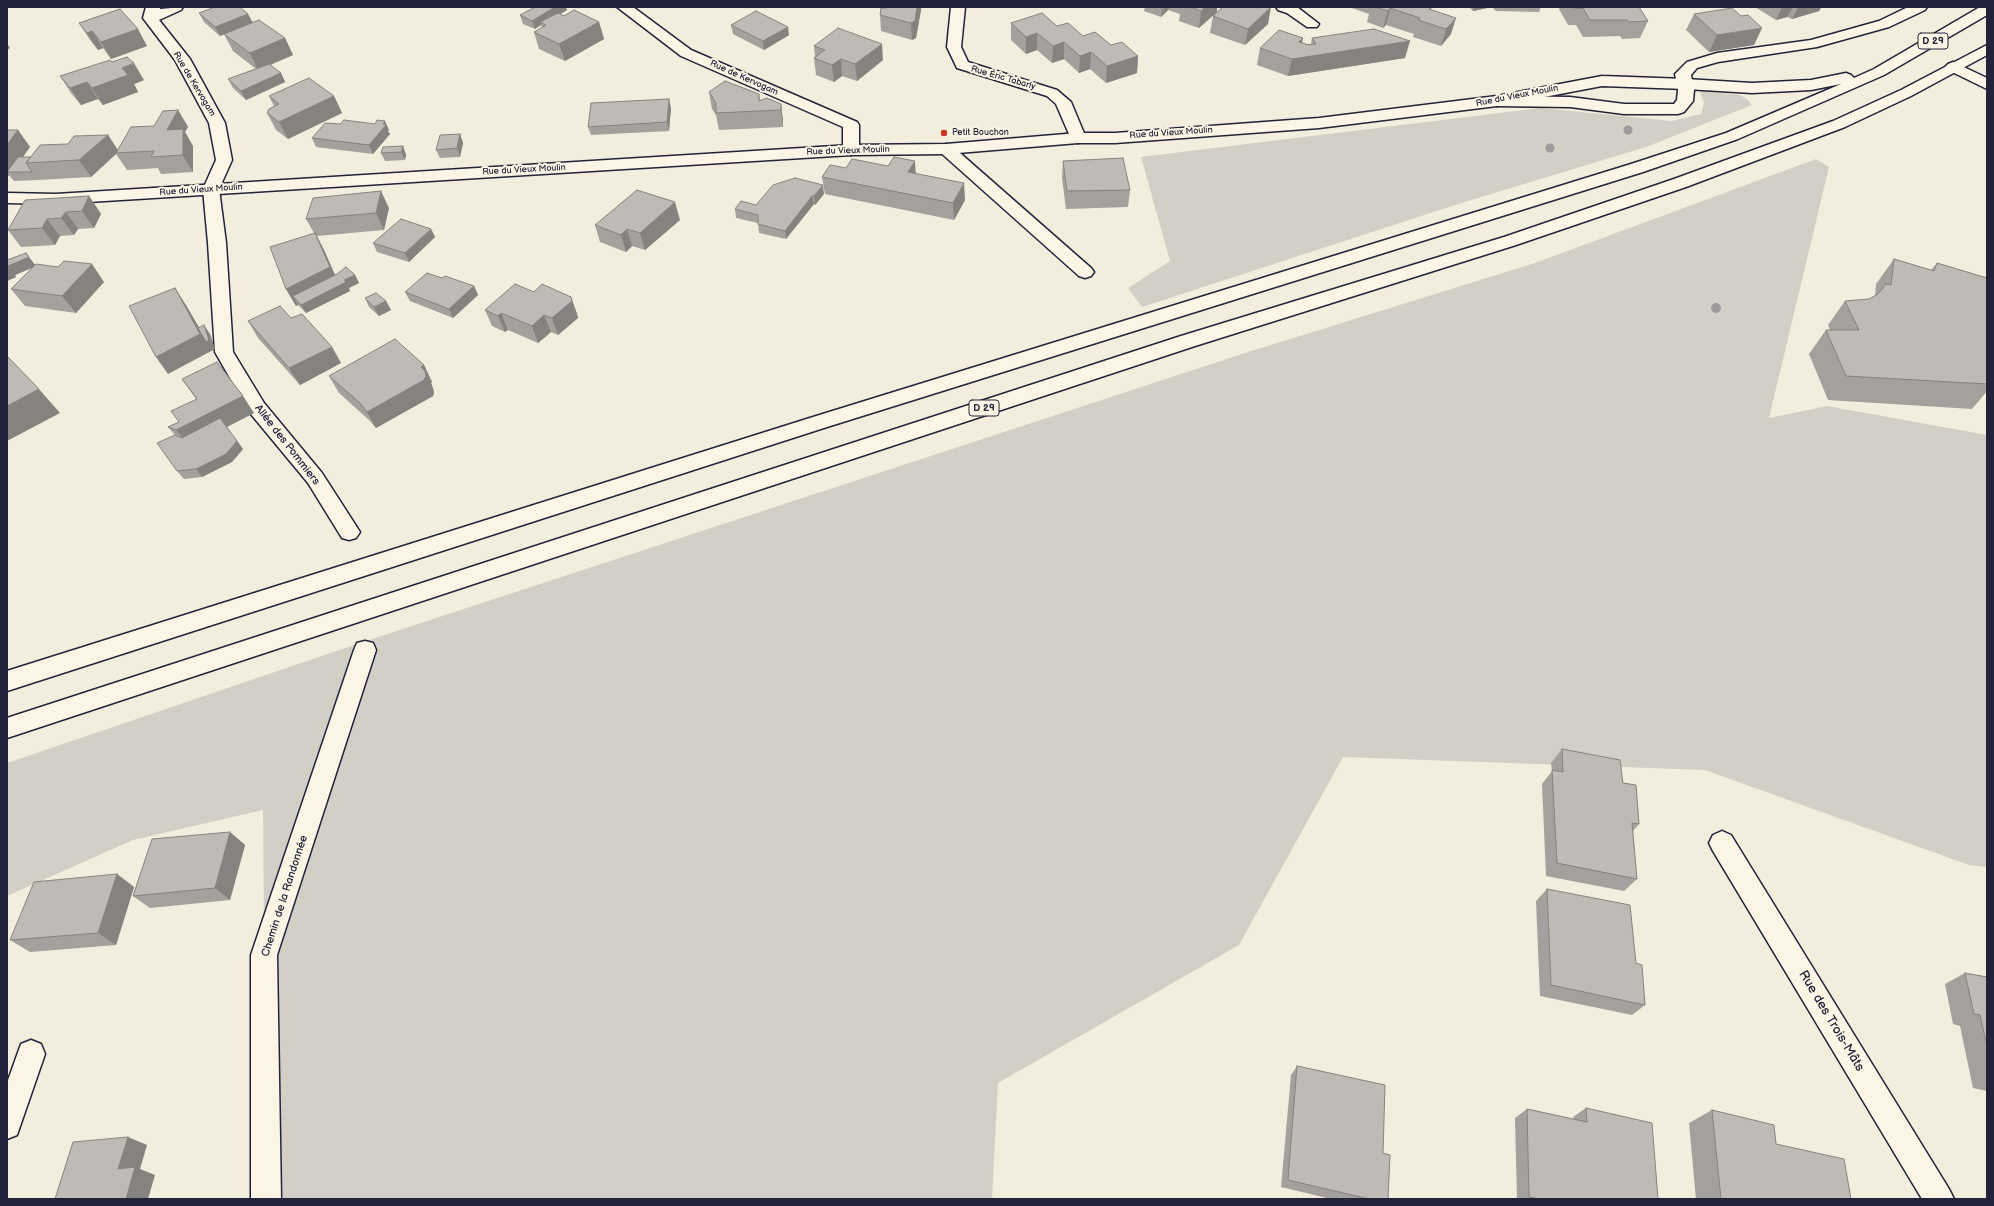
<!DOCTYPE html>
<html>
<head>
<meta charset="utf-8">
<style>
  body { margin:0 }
  #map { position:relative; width:1994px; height:1206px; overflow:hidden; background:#f3edde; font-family:"Balsamiq Sans",sans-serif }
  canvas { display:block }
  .frame { position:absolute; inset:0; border:8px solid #22223b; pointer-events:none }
</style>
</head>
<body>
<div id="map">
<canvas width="1994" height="1206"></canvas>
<div class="frame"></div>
</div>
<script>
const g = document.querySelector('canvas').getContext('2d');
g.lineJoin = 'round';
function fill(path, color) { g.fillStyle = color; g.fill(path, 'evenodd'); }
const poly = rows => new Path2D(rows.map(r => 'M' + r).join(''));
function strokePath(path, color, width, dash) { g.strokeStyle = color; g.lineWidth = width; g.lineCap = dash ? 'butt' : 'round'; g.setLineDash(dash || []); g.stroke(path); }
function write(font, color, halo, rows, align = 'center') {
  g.font = font + ' "Balsamiq Sans",sans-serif'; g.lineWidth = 4; g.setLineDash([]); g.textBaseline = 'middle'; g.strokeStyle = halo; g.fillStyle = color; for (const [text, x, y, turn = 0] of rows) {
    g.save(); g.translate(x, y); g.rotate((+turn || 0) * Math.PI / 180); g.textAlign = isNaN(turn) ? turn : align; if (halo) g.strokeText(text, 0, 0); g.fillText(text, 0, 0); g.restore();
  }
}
const green = poly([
  [1700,91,1740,95,1747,99,1752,105,1646,147,1455,205,1142,307,1128,288,1170,261,1141,157,1540,108,1672,121,1701,114,1704,103],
  [1816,159,1829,167,1769,418,1827,406,1987,435,1987,867,1969,865,1705,770,1343,757,1239,945,998,1083,992,1199,266,1199,263,810,133,840,7,896,7,763,357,644,1245,353,1535,263]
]);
const minor = poly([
  [146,7,160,7,160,9,183,7,181,10,159,20,190,59,225,123,232,160,219,189,226,243,233,352,264,403,322,473,360,532,356,538,349,540,342,538,308,483,250,413,215,352,208,243,203,189,216,160,209,123,175,60,143,18,146,7],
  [617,7,633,7,691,50,857,122,859,125,859,150,857,153,851,155,845,153,843,150,843,127,681,56,617,7],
  [951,7,965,7,961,47,968,62,1057,90,1071,102,1086,138,1084,141,1078,143,1072,141,1056,104,1047,96,957,68,947,47,951,7],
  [1276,7,1297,7,1319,24,1317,27,1307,27,1287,13,1278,10,1276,7],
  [1908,7,1927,7,1925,10,1889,27,1817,47,1718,62,1697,68,1691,75,1694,90,1693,101,1684,112,1678,114,1624,114,1570,107,1497,106,1492,104,1489,101,1492,98,1497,96,1570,97,1624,104,1674,104,1677,100,1678,90,1675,74,1687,62,1717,53,1811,40,1879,21,1908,7],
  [1953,62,1987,78,1987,89,1948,70,1945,67,1948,64,1953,62],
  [946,144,952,146,1091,268,1094,272,1091,276,1085,278,1079,276,940,152,938,149,940,146,946,144],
  [365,641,373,643,376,650,277,955,281,1199,251,1199,251,955,354,650,357,643,365,641],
  [1722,831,1731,835,1949,1189,1954,1199,1922,1199,1713,851,1709,843,1713,835,1722,831],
  [31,1040,41,1044,45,1054,17,1135,7,1139,7,1083,21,1044,31,1040]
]);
const tertiary = poly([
  [1602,76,1686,79,1691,81,1694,84,1691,87,1686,89,1602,86,1497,106,1319,128,1115,143,1078,143,946,154,851,155,56,204,7,203,7,193,56,194,851,145,946,144,1078,133,1115,133,1319,118,1497,96,1602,76]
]);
const primary = poly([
  [1980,7,1987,7,1987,15,1884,75,1738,139,1643,172,827,427,7,691,7,671,813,417,1631,164,1726,133,1841,84,1811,90,1752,93,1686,89,1681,87,1678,84,1681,81,1686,79,1752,83,1811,80,1846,73,1851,75,1854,78,1874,69,1980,7],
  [1987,45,1987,55,1911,96,1845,127,1686,187,1516,245,1195,346,7,738,7,718,1181,336,1504,237,1674,179,1833,121,1901,90,1987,45]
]);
const trees = [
  [1628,130,4.5],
  [1550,148,4.5],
  [1716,308,5]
];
const wall = poly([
  [879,7,921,7,921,10,916,38,912,40,881,31,880,15,881,9],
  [1145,7,1217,7,1217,12,1199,28,1179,21,1180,14,1168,10,1161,17,1144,11],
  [1221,7,1270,7,1268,24,1245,45,1210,33,1213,16,1221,8],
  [1349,7,1432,7,1431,10,1451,34,1441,46,1413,37,1414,34,1386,25,1383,28,1367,22,1369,14],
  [1469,7,1541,7,1539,12,1496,11,1492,7,1473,11],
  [1560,7,1639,7,1648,21,1640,38,1622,39,1620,36,1583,37,1576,25,1568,25,1559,9],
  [1755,7,1823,7,1821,8,1819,11,1792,19,1787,17,1776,20],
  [567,10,560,14,564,16,599,22,604,39,565,61,539,49,534,32,542,28,541,25,535,29,523,24,520,15],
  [199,13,248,14,252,22,285,38,293,55,270,65,281,73,285,82,246,100,233,88,228,79,256,69,233,51,224,34,225,34,220,36,204,22],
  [1694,14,1754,45,1709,52,1686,30],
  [79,23,147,46,111,59,103,48,98,50,90,40],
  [1011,23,1057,26,1138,56,1137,73,1106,83,1090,69,1079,73,1064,59,1052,63,1037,50,1026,54,1011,40],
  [731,25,789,35,764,50,733,34],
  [1312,38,1405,58,1288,76,1257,65,1260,48,1311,44],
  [814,46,883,60,857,81,842,76,834,82,816,75,814,58,815,57],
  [112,62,144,80,134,84,138,92,103,105,98,99,81,105,71,93,60,76],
  [709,92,759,94,760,100,781,104,783,121,783,127,719,130,716,115,712,109],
  [269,96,334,96,342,113,288,139,276,130,267,113,274,106],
  [671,108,669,131,591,135,588,127],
  [178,110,188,127,185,132,193,146,193,172,161,174,158,168,127,170,116,154,91,177,38,180,14,181,9,175,9,176,7,176,7,130,18,130,30,147,23,157,31,157,68,144,108,135,118,150],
  [389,130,388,131,390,134,373,154,316,147,312,138],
  [460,134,463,143,460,157,440,158,436,150],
  [403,146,406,155,405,160,385,161,381,153],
  [1063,161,1130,190,1128,207,1066,209,1062,178],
  [846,168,916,174,965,200,954,220,825,194,822,177],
  [824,194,815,205,814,204,786,239,759,233,758,223,736,218,735,209],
  [89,196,101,214,94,228,78,229,74,235,60,236,55,245,21,247,8,230],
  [389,208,384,230,317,236,324,250,335,275,355,275,359,283,349,288,350,291,306,313,298,305,296,306,286,289,314,233,306,219],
  [680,220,645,250,632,246,626,252,600,242,595,225],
  [431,229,435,237,409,262,377,252,373,243],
  [1894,259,1931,270,1937,263,1987,278,1987,391,1972,409,1828,400,1809,354,1826,330,1830,330,1828,325,1845,301,1869,299,1875,296,1876,284],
  [7,260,35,265,104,282,76,313,25,306,11,289,32,268,15,275,16,277,7,281],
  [442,278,474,286,478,295,453,318,410,301,405,292],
  [534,292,571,297,577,314,578,318,558,335,551,332,538,343,508,330,505,332,492,326,485,310],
  [365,298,386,301,391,310,379,316,369,307],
  [291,318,332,347,341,363,300,385,258,338,248,321],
  [424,365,432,382,431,383,433,388,434,393,433,396,376,428,369,420,339,393,329,376],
  [182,379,254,413,227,427,243,449,232,462,202,477,184,479,177,471,175,435,168,427,179,422,196,399],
  [1562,749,1623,783,1639,824,1633,831,1637,879,1624,891,1546,876,1542,784,1552,771,1551,763],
  [230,832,245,845,230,900,150,908,133,896],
  [117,874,134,887,116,945,30,952,10,940],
  [1547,889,1636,963,1645,1005,1632,1015,1540,996,1536,901],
  [1965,973,1987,977,1987,1091,1973,1088,1960,1026,1953,1024,1945,984],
  [1297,1066,1383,1153,1388,1199,1331,1199,1281,1187,1291,1075],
  [1586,1108,1658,1199,1517,1199,1515,1118,1527,1109,1574,1119,1573,1117],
  [1712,1110,1776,1144,1851,1199,1696,1199,1689,1123]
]);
const shadedWall = poly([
  [555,7,566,7,567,10,544,24,540,22,541,25,535,29,532,21],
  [917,7,921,7,921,10,916,38,912,40,911,23],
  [1163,7,1163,15,1161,17,1162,8],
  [1164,7,1169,7,1168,10,1163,15],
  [1205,7,1217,7,1217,12,1199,28,1201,11],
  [1271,7,1268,24,1245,45,1248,29],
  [1474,7,1492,7,1473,11],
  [1782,7,1793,7,1787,17,1776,20],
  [1798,7,1823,7,1821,8,1819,11,1792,19],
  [1390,8,1386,25,1383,28,1388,11],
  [248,14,253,23,220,36,215,27],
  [1456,18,1451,34,1441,46,1446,29],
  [599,22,604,39,565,61,559,44],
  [788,27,789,35,764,50,763,41],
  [1762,28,1754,45,1709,52,1717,35],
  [138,29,147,46,111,59,101,42],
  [92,31,103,48,98,50,87,33],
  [1037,33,1037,50,1026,54,1026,37],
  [285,38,293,55,258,70,250,53],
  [1303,38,1300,55,1299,42],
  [1410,41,1405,58,1288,76,1292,59],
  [1064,42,1064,59,1052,63,1053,46],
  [7,44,10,48,7,50],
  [882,44,883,60,857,81,855,64],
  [1091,52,1090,69,1079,73,1080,56],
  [1138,56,1137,73,1106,83,1107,66],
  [841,59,842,76,834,82,832,65],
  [134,63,144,80,134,84,138,92,103,105,92,88,122,68],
  [281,73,285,82,246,100,241,91],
  [87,82,98,99,81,105,70,88],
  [334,96,342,113,288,139,279,122],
  [669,99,671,108,669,131,667,122],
  [781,104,783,121,783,127,781,110],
  [178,110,188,127,185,132,193,146,193,172,167,130],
  [385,121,389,130,388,131,390,134,373,154,369,145],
  [18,130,30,147,12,172,7,172,9,175,9,176,7,173,7,145],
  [460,134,463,143,460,157,457,148],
  [108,135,119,152,116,153,116,154,91,177,79,160],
  [403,146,406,155,405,160,401,152],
  [915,161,916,178,908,172],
  [964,183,965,200,954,220,953,203],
  [823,185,824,194,815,205,814,196],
  [381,191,389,208,384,230,376,213],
  [89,196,101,214,94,228,82,211],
  [812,196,814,204,786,239,785,231],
  [675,202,680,220,645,250,640,233],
  [66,212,78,229,74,235,61,218],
  [47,219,60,236,55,245,42,228],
  [431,229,435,237,409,262,405,253],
  [627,229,632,246,626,252,621,235],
  [315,233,324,250,339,284,293,296,298,305,296,306,286,289],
  [26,253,36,266,15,275,16,277,7,281,7,270,8,266],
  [92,264,104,282,76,313,62,296],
  [355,275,359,283,349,288,350,291,306,313,301,305,344,280],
  [474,286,478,295,453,318,449,309],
  [175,288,186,305,207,341,204,325,210,334,215,349,168,374,156,357],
  [571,297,577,314,578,318,558,335,552,318],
  [386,301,391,310,379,316,374,307],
  [501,313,508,330,505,332,498,316],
  [544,315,551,332,538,343,532,326],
  [332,347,341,363,300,385,289,368],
  [424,365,432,382,431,383,433,388,434,393,433,396,376,428,367,412],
  [39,389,60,413,7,441,7,406],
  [243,396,254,413,189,446,176,430],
  [237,441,243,449,232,462,202,477,196,469],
  [230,832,245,845,230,900,215,888],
  [117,874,134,887,116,945,98,933],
  [128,1137,147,1145,140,1169,155,1175,148,1199,126,1199,118,1169]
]);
const building = poly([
  [215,7,240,7,248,14,215,27,199,13,215,7],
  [535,7,555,7,532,21,520,15,535,7],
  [886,7,917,7,915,21,911,23,880,15,881,8,886,8,886,7],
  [1190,7,1205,7,1201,11,1190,7],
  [1223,7,1271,7,1248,29,1213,16,1223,7],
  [1375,7,1431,7,1429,9,1456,18,1446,29,1418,20,1420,18,1390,8,1388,11,1375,7],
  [1573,7,1639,7,1648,21,1629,22,1627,20,1590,20,1583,8,1574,9,1573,7],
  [1732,8,1741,16,1748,15,1762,28,1717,35,1694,14,1732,8],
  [120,9,138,29,101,42,92,31,87,33,79,23,120,9],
  [574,10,599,22,559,44,534,32,546,25,540,22,558,13,564,16,574,10],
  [756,11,788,27,763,41,731,25,756,11],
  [1042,13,1057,26,1068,23,1083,36,1095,32,1111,45,1122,42,1138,56,1107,66,1091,52,1080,56,1064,42,1053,46,1037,33,1026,37,1011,23,1042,13],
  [259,20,285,38,250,53,224,34,259,20],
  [838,28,882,44,855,64,841,59,832,65,814,58,825,50,814,46,838,28],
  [1374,29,1410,41,1292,59,1260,48,1279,30,1303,38,1299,42,1309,45,1316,44,1312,38,1374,29],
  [127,57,134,63,122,68,128,75,92,88,87,82,70,88,60,76,110,60,112,62,127,57],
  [269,64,281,73,241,91,228,79,269,64],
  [309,78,334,96,279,122,267,113,269,109,279,104,269,96,309,78],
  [725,81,759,94,759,101,767,98,781,104,781,110,716,113,716,103,709,92,725,81],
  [669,99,667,122,588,127,591,103,669,99],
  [178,110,167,130,183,129,183,155,151,157,154,151,116,153,131,127,154,126,163,111,178,110],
  [344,120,375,124,377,120,385,121,383,124,386,125,369,145,312,138,325,123,340,124,344,120],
  [7,130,18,130,7,145,7,130],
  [460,134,457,148,436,150,440,135,460,134],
  [108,135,79,160,26,163,40,145,68,144,74,136,108,135],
  [403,146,401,152,381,153,383,147,403,146],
  [18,157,31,157,26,163,32,172,7,172,18,157],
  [894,157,915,161,908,172,964,183,953,203,822,177,830,165,846,168,852,159,888,166,894,157],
  [1123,158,1130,190,1067,191,1063,161,1123,158],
  [795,178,823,185,814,196,812,196,785,231,758,224,758,215,735,209,741,201,756,205,773,185,795,178],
  [637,190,675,202,640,233,627,229,621,235,595,225,637,190],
  [381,191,376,213,306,219,313,198,381,191],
  [89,196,82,211,66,212,61,218,47,219,42,228,8,230,25,200,89,196],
  [401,219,431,229,405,253,373,243,401,219],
  [315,233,330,267,286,289,270,247,315,233],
  [26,253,29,257,8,266,9,269,7,270,7,260,26,253],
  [1894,259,1934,271,1937,263,1987,278,1987,384,1846,376,1826,330,1859,330,1845,301,1869,299,1878,294,1886,284,1891,285,1894,259],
  [64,261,92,264,62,296,11,289,36,264,58,267,64,261],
  [346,267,355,275,344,280,346,282,301,305,293,296,337,274,346,267],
  [427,273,442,278,445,276,474,286,449,309,405,292,427,273],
  [515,284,534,292,542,284,571,297,572,301,552,318,544,315,532,326,501,313,498,316,485,310,515,284],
  [175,288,200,334,156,357,129,306,175,288],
  [376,293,386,301,374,307,365,298,376,293],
  [280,306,291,318,302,314,332,347,289,368,248,321,280,306],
  [204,325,209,340,206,342,198,328,204,325],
  [395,339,424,365,421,367,425,371,426,376,424,380,367,412,360,403,329,376,395,339],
  [7,356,39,389,7,406,7,356],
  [217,362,243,396,176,430,168,427,179,422,171,411,197,399,182,379,217,362],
  [220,418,237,441,226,454,196,469,177,471,157,443,175,435,182,438,220,418],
  [1562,749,1620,760,1623,783,1636,785,1639,824,1632,823,1637,879,1557,863,1552,770,1563,772,1562,749],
  [230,832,215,888,133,896,152,839,230,832],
  [117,874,98,933,10,940,34,882,117,874],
  [1547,889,1630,905,1636,963,1642,965,1645,1005,1551,985,1547,889],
  [1965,973,1987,977,1987,1046,1980,1015,1974,1014,1965,973],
  [1297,1066,1385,1085,1383,1153,1390,1155,1388,1199,1369,1199,1288,1180,1297,1066],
  [1586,1108,1652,1123,1658,1199,1540,1199,1529,1197,1527,1109,1587,1122,1586,1108],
  [1712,1110,1774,1125,1776,1144,1844,1159,1851,1199,1721,1199,1712,1110],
  [128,1137,118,1169,135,1167,126,1199,55,1199,73,1142,128,1137]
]);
const markers = [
  [944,133,4,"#c8321e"]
];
const farStreetnames = [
  ["Rue de Kervogam",744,78,24],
  ["Rue Éric Tabarly",1003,78,16],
  ["Rue de Kervogam",194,84,59],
  ["Rue du Vieux Moulin",1517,96,-11],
  ["Rue du Vieux Moulin",1171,133,-4],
  ["Rue du Vieux Moulin",848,151,-2],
  ["Rue du Vieux Moulin",524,170,-3],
  ["Rue du Vieux Moulin",201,190,-4]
];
const farPoinames = [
  ["Petit Bouchon",952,133]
];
const shields = [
  [1933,41,30],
  [984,408,30]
];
const shieldNames = [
  ["D 29",1933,41],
  ["D 29",984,408]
];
const streetNames = [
  ["Allée des Pommiers",287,445,52],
  ["Chemin de la Randonnée",285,896,-72]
];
const nearStreetnames = [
  ["Rue des Trois-Mâts",1831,1021,59]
];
fill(green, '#d4cfc6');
strokePath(minor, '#22223b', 3);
strokePath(tertiary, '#22223b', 3);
strokePath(primary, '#22223b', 3);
fill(minor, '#fcf5e5');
fill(tertiary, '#fcf5e5');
fill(primary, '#fcf5e5');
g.fillStyle = '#9d9a9b';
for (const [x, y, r] of trees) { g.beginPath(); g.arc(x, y, r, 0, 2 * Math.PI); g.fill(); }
fill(wall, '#a4a09d');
fill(shadedWall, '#86827f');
fill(building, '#bfbab6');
strokePath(building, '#86827f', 1);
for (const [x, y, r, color] of markers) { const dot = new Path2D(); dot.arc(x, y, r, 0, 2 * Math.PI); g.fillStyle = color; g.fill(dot); strokePath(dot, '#fcf5e5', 1.5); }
write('9px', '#22223b', '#fcf5e5', farStreetnames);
write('9px', '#22223b', '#fcf5e5', farPoinames, 'left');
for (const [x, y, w] of shields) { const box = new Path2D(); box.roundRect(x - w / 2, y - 8, w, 16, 3); g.fillStyle = '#fcf5e5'; g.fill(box); strokePath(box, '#22223b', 1); }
write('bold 10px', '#22223b', null, shieldNames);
write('11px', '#22223b', '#fcf5e5', streetNames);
write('13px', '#22223b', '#fcf5e5', nearStreetnames);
</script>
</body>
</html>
